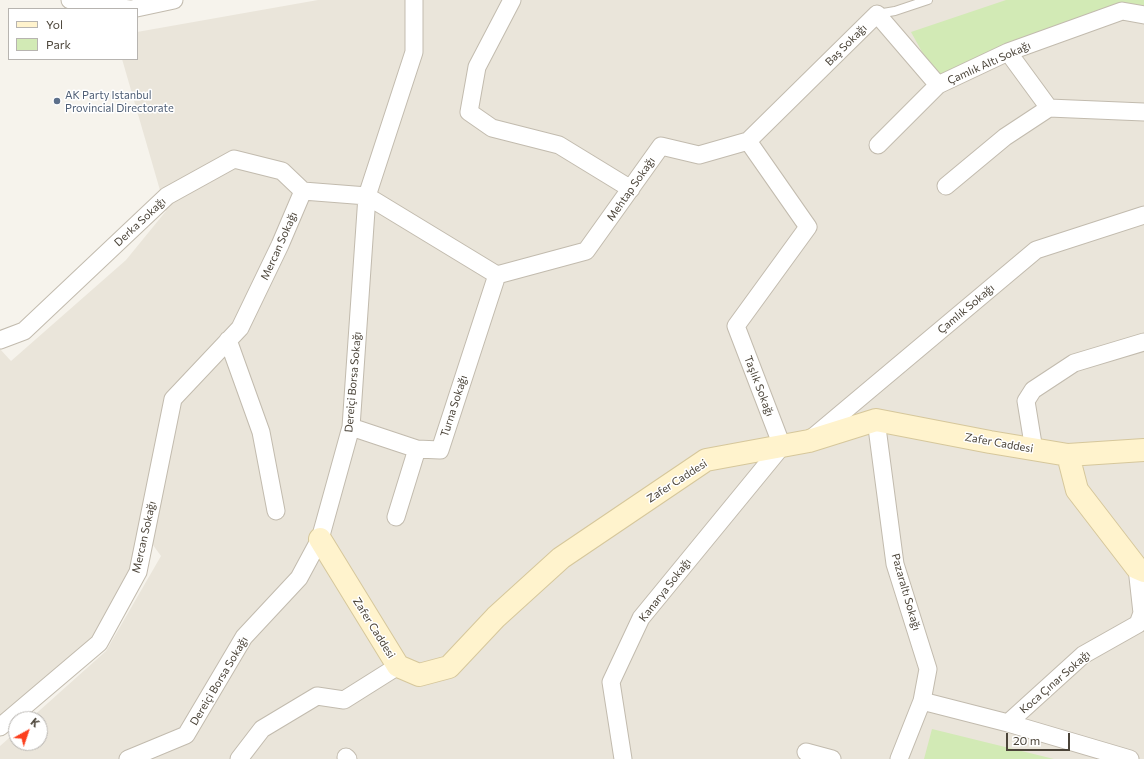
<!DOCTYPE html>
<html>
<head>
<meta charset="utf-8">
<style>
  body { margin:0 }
  #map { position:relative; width:1144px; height:759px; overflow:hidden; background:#f6f3ec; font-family:Commissioner,sans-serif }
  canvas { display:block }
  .legend { position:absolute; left:8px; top:8px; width:130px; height:52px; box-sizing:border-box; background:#fff; border:1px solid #b7b4b0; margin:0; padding:5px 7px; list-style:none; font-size:12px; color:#4b4439 }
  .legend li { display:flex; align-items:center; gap:8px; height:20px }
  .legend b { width:20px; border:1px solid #b7b4b0 }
  .north { position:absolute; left:8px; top:711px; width:40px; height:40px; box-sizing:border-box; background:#fff; border:1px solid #b7b4b0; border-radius:50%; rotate:40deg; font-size:11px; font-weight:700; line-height:16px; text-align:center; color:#4b4439 }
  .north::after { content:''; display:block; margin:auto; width:14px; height:18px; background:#fc3f1d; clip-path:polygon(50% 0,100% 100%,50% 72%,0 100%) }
  .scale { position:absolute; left:1006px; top:733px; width:64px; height:18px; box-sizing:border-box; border:2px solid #4b4439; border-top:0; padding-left:5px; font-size:12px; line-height:14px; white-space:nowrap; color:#4b4439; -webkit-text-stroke:3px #fff; paint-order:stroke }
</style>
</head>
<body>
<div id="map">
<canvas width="1144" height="759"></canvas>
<ul class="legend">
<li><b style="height:5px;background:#fff3cd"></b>Yol</li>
<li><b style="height:11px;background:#d2eab5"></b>Park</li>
</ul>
<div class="north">K</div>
<div class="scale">20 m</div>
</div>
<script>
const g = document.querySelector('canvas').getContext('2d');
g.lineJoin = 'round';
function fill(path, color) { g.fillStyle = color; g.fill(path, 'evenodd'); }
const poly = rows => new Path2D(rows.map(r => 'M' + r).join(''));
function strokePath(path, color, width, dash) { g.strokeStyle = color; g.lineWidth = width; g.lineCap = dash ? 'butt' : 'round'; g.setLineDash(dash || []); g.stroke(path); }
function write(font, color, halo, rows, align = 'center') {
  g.font = font + ' Commissioner,sans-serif'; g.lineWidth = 3; g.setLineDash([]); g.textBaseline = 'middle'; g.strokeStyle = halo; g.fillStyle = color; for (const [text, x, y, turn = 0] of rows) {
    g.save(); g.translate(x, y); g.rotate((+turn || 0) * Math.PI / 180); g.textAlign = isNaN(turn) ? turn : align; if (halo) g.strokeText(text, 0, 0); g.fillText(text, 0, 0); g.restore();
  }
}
const residential = poly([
  [318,0,1144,0,1144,759,0,759,0,746,16,732,16,743,40,743,40,719,30,719,106,651,161,556,142,530,133,562,92,640,0,720,0,349,11,361,126,260,166,211,122,59,137,59,137,32]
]);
const green = poly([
  [1006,0,1144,0,1144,13,936,77,911,32],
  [932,729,1054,759,924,759]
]);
const lane = poly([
  [877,14,895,11,928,0]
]);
const street = poly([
  [70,0,129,9],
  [512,0,477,67,469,112,492,128,559,145,631,189],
  [132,9,174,0],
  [1008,52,1049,108,1144,112],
  [878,145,938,85,1008,52,1122,11,1144,15],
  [946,186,1005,137,1049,108],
  [0,340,24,331,167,196,234,159,282,171,303,191,367,196,497,275,586,251,661,146,699,155,748,141,877,14,938,85],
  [228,340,261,432,276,511],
  [876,420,895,564,928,669,922,701,899,759],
  [351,427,417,449,440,450,497,275],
  [812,438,1036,250,1144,215],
  [1034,450,1026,401,1033,390,1074,363,1144,342],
  [396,517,417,449],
  [922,701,1008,723,1130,759],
  [1008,723,1083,655,1138,624,1142,613,1137,568],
  [0,727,99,643,138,572,173,399,240,328,280,245,303,191],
  [806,752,832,759],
  [346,757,348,759],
  [128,759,186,735,244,637,299,578,320,539,351,427,367,196,414,52,414,0],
  [239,759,262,729,317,696,344,700,398,666],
  [623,759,611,682,641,618,782,446,736,326,808,227,748,141]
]);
const secondary = poly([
  [1068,455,1144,450],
  [320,539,398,666,419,675,449,667,496,617,561,558,706,460,809,441,876,420,990,442,1068,455,1077,490,1137,568,1144,571]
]);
const markers = [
  [57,101,4,"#5c6f8a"]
];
const streetNames = [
  ["Baş Sokağı",846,45,-45],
  ["Çamlık Altı Sokağı",989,63,-24],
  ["Mehtap Sokağı",631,189,-55],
  ["Derka Sokağı",140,222,-43],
  ["Mercan Sokağı",279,246,-66],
  ["Çamlık Sokağı",966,309,-40],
  ["Dereiçi Borsa Sokağı",353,382,-85],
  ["Taşlık Sokağı",759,386,69],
  ["Turna Sokağı",454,406,-72],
  ["Zafer Caddesi",999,443,10],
  ["Zafer Caddesi",677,481,-33],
  ["Mercan Sokağı",144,537,-77],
  ["Kanarya Sokağı",665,590,-52],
  ["Pazaraltı Sokağı",906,592,74],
  ["Zafer Caddesi",374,628,58],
  ["Dereiçi Borsa Sokağı",219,681,-59],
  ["Koca Çınar Sokağı",1055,682,-41]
];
const serviceNames = [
  ["AK Party Istanbul",65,95],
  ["Provincial Directorate",65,108]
];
fill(residential, '#eae5da');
fill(green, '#d2eab5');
strokePath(lane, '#c2bbae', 10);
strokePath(street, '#c2bbae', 19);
strokePath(secondary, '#d6c79b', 24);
strokePath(lane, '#fff', 8);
strokePath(street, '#fff', 17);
strokePath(secondary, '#fff3cd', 22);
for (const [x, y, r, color] of markers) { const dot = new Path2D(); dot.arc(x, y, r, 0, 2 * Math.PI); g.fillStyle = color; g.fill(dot); strokePath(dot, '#fff', 1.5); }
write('11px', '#4b4439', '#fff', streetNames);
write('11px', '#4e5e75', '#fff', serviceNames, 'left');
</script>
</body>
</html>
